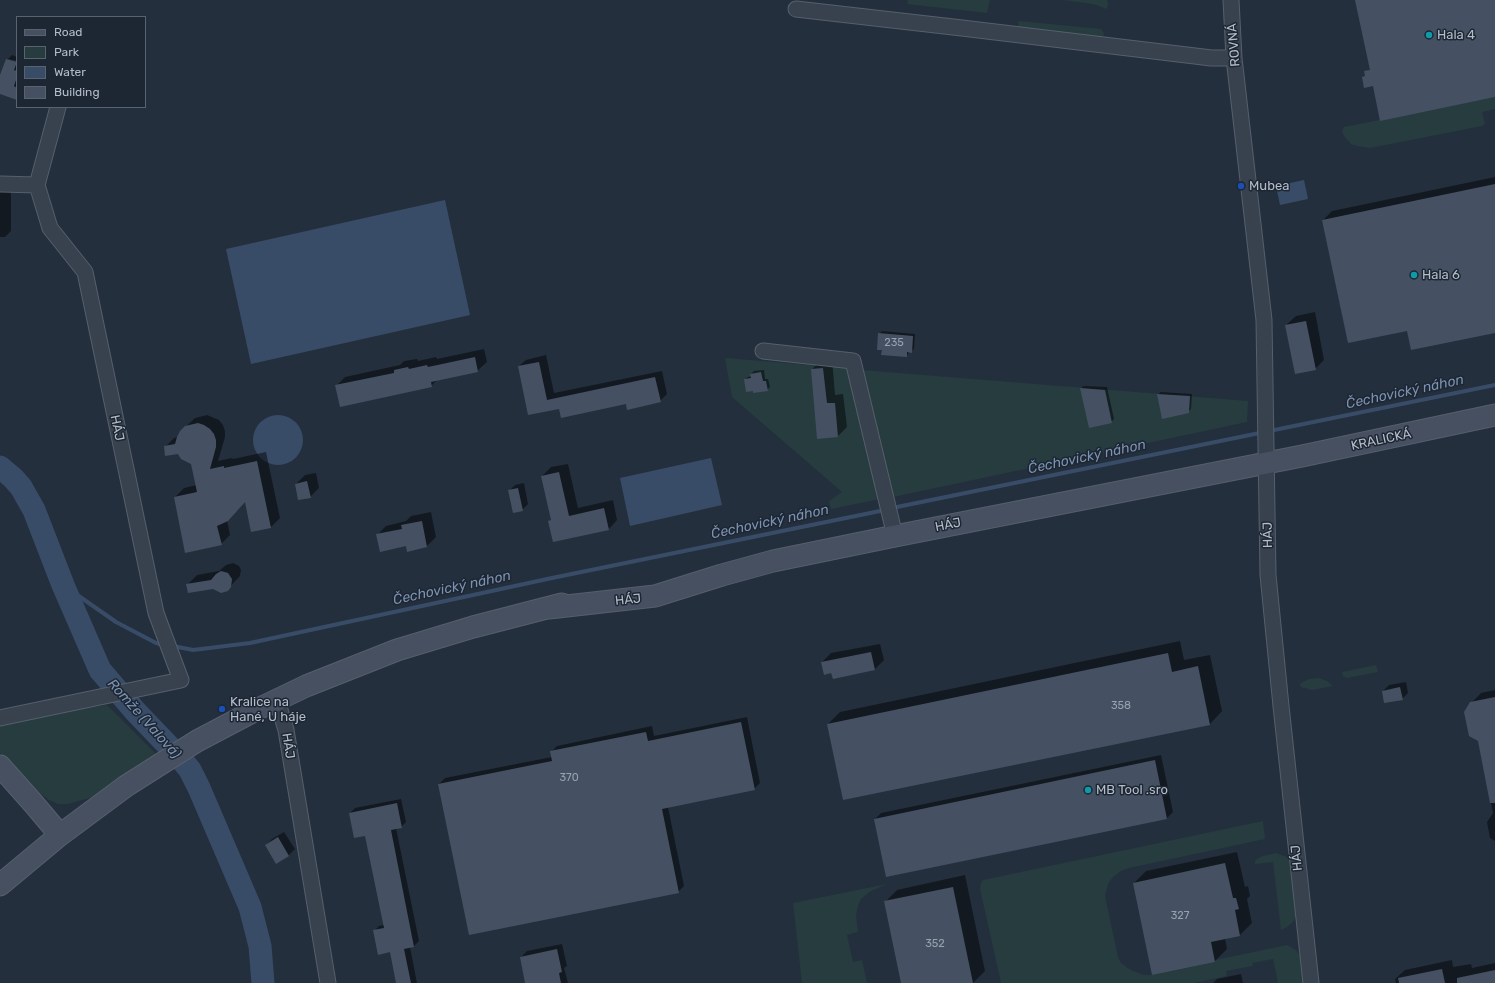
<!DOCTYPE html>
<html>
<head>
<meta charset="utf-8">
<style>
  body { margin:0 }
  #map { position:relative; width:1495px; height:983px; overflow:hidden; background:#242f3e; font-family:Rubik,sans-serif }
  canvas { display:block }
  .legend { position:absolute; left:16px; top:16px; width:130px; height:92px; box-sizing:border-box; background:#1d2633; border:1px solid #59626f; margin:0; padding:5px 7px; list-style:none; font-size:12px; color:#b4bcc9 }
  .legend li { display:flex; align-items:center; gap:8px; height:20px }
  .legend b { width:20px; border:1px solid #59626f }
</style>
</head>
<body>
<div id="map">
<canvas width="1495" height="983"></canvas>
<ul class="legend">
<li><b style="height:5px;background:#465061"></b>Road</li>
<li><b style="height:11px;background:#263c3f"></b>Park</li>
<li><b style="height:11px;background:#394c67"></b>Water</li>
<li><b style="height:11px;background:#455162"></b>Building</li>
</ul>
</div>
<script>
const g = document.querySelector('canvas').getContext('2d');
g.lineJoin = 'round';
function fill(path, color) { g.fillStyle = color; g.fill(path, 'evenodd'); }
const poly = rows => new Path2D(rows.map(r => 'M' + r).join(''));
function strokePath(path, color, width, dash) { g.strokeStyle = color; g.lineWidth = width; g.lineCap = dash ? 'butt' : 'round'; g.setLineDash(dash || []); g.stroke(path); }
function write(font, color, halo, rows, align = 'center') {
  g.font = font + ' Rubik,sans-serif'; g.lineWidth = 3; g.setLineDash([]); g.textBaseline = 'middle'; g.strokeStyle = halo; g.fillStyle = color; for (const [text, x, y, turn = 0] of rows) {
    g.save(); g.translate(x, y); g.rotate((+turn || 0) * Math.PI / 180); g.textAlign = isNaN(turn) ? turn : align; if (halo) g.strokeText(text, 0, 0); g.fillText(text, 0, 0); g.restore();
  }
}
const green = poly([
  [908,0,990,0,987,13,907,4],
  [1062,0,1107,0,1108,4,1107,9,1093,4],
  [1019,21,1101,29,1104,33,1103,37,1093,44,1019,28,1018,23],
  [1495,97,1495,109,1482,112,1485,124,1482,126,1370,148,1357,146,1351,144,1344,136,1342,131,1344,127],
  [725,358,847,368,880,499,831,509,829,501,842,492,732,397],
  [861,370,1248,401,1247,422,893,497],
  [1376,665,1378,672,1347,678,1343,676,1342,672],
  [1319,678,1327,681,1333,686,1312,690,1301,687,1300,684,1303,682,1309,679],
  [107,705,156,754,93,797,68,804,58,804,49,800,33,788,0,753,0,724,80,709],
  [1263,821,1265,839,1129,868,1121,871,1113,877,1108,884,1105,896,1118,957,1121,963,1131,970,1144,975,1152,975,1215,962,1215,960,1287,945,1297,951,1302,959,1305,983,1278,983,1273,959,1252,963,1253,966,1226,971,1227,976,1194,983,1001,983,980,889,981,883,983,880],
  [1276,853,1287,857,1291,863,1297,915,1293,922,1287,927,1281,930,1273,862,1255,864,1255,861,1258,858,1263,856],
  [887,884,871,891,861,899,858,906,856,915,858,932,847,935,853,962,862,960,867,983,802,983,793,903]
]);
const water = poly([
  [1304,180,1308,199,1280,205,1276,186],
  [445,200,470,315,251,364,226,249],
  '253 440a25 25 0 1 1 50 0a25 25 0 1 1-50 0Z',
  [711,458,722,505,630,526,620,478]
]);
const shadow = poly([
  [12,55,17,57,17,61,8,59,8,61,17,64,17,98,0,92,0,78,7,60],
  [1495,177,1495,332,1408,330,1323,220,1332,211],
  [0,185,11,188,11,231,5,237,0,237],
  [1315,312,1324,360,1315,369,1286,325,1296,316],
  [882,331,915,334,914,349,911,351,909,351,907,356,883,349,879,334],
  [484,349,487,362,477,371,438,379,431,386,336,386,345,377,400,365,404,361,417,359,418,361,436,357,437,359],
  [546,355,554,393,662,371,667,394,660,401,560,408,529,414,519,366,526,360],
  [832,359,835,395,843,394,847,427,838,436,818,438,812,369,821,361],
  [764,370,765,379,768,379,770,387,767,390,745,379,748,377,752,376,751,374,754,371],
  [1084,386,1107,387,1114,419,1111,422,1081,388],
  [1161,392,1192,394,1191,409,1188,412,1158,394],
  [207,415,219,420,223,425,225,431,225,437,218,461,232,458,233,459,266,452,280,518,271,527,245,501,227,520,230,535,221,544,175,497,184,488,197,485,192,463,178,453,165,447,174,438,178,437,181,431,195,418],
  [568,464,578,508,613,500,617,520,608,530,549,521,552,519,542,476,551,467],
  [316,473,319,488,310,497,296,484,305,475],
  [524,483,528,504,522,510,509,491,515,485],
  [431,512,436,537,427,546,377,535,386,526,406,521,411,516],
  [233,563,239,566,241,570,240,576,226,591,188,584,197,575,219,571,226,565],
  [1180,641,1184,660,1210,655,1222,711,1210,724,843,799,828,724,840,712],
  [880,644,884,660,875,669,832,672,822,662,831,653],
  [1406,682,1408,693,1402,699,1383,691,1389,685],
  [1495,690,1495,841,1490,838,1487,822,1493,813,1471,703,1481,693],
  [747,717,760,783,754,789,668,807,684,886,678,892,439,784,445,778,552,757,551,752,557,746,652,726,654,736],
  [1161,755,1173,812,1167,818,875,819,881,813],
  [401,799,406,822,401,827,396,828,419,941,414,946,410,947,417,983,397,983,391,951,374,931,379,926,384,925,366,834,350,813,355,808],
  [284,832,295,849,289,855,276,862,266,845,272,839],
  [1237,852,1245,887,1248,886,1250,896,1247,899,1252,923,1240,935,1225,938,1227,949,1215,961,1153,973,1134,883,1146,871],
  [965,875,985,971,973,983,902,983,885,902,897,890],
  [562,944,567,966,564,968,568,983,526,983,521,957,527,951],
  [1452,960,1453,967,1471,964,1472,968,1495,963,1495,983,1396,983,1395,979,1405,970],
  [1241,974,1243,983,1213,983,1217,979]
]);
const stream = poly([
  [892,508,1495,385],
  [63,585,116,622,156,643,164,645],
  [173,646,193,650,250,643,552,578,885,510]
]);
const river = poly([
  [0,467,13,478,21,487,34,510,63,585,100,670,135,711,181,759,190,770,199,788,250,907,260,946,263,983]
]);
const building = poly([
  [1355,0,1495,0,1495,97,1380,121,1373,86,1364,88,1362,77,1365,76,1364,71,1370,70],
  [6,59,17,62,14,70,17,71,17,77,14,86,17,88,17,100,0,94,0,75],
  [1495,184,1495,333,1411,350,1407,331,1348,343,1322,220],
  [1306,321,1316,370,1295,374,1285,325],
  [878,333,913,336,912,353,907,352,907,357,881,355,882,350,877,350],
  [475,357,478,372,431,382,432,387,340,407,335,385,394,373,394,370,408,367,409,369,427,365,428,367],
  [539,362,547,400,655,377,661,402,627,410,626,404,561,418,559,409,528,415,518,366],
  [823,368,827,403,835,403,838,437,817,439,811,369],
  [761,372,763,381,766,381,768,391,753,393,753,391,746,392,744,379,751,378,750,374],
  [1080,388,1105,390,1112,423,1089,428],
  [1157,394,1190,396,1189,413,1162,419],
  [198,423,204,425,210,429,214,434,216,440,216,447,210,469,224,466,224,468,257,461,271,528,251,532,245,502,228,521,217,526,222,545,185,553,174,497,197,492,191,464,181,459,178,454,165,456,164,446,175,444,177,437,180,431,185,426],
  [559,472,569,516,604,508,609,530,553,542,548,521,551,520,541,476],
  [307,481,311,498,298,500,295,484],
  [518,488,523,511,513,513,508,490],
  [422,521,427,547,407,552,406,546,380,552,376,534,402,529,401,525],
  [221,571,228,573,232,579,231,587,228,591,221,593,213,589,188,593,186,584,211,580,216,574],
  [871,652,875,670,833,679,831,673,824,675,821,662],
  [1168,653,1172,672,1198,666,1210,725,843,800,827,724],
  [1400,687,1403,700,1384,703,1382,691],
  [1495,697,1495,803,1490,803,1478,741,1469,736,1464,712,1470,702],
  [741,722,755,790,662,809,679,893,469,935,438,784,552,761,550,751,646,732,648,741],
  [1155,760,1167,819,886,877,874,819],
  [397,803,402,828,391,830,414,947,404,949,411,983,396,983,390,952,378,955,373,930,384,928,365,836,354,838,349,813],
  [278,837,289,856,276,864,265,845],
  [1225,863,1233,898,1236,898,1239,909,1235,910,1240,936,1211,942,1215,962,1152,975,1133,883],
  [953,887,973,983,901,983,884,901],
  [557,949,562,972,559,973,561,983,525,983,520,957],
  [1442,969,1445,983,1399,983,1398,978],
  [1495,970,1495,983,1457,983,1457,978]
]);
const street = poly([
  [1231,0,1234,58,1264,320,1268,575,1281,706,1311,983],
  [796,9,962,28,1195,56,1211,58,1234,58],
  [0,184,37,185],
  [763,351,853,361,895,536],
  [277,700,286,730,328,983],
  [0,718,181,680,156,613,85,272,50,228,37,185,58,107]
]);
const secondary = poly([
  [549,608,655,596,722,575,773,561,895,536,1302,456,1495,415],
  [0,766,33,803,60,835],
  [0,885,60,835,126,786,197,741,254,711,306,686,397,650,473,627,562,604]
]);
const markers = [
  [1429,35,4,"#0f9aa8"],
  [1241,186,4,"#1a4fb4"],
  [1414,275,4,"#0f9aa8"],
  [222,709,4,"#1a4fb4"],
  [1088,790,4,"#0f9aa8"]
];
const numberNames = [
  ["235",894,343],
  ["358",1121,706],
  ["370",569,778],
  ["327",1180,916],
  ["352",935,944]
];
const poiNames = [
  ["Hala 4",1437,35],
  ["Mubea",1249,186],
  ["Hala 6",1422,275],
  ["Kralice na",230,702],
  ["Hané, U háje",230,717],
  ["MB Tool .sro",1096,790]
];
const streetNames = [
  ["ROVNÁ",1234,45,-95],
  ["HÁJ",117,428,78],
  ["KRALICKÁ",1381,440,-12],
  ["HÁJ",948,525,-11],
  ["HÁJ",1268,535,-91],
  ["HÁJ",628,600,-6],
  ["HÁJ",288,746,81],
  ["HÁJ",1297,858,-96]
];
const waterNames = [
  ["Čechovický náhon",1405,392,-12],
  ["Čechovický náhon",1087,457,-12],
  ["Čechovický náhon",770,522,-12],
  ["Čechovický náhon",452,588,-12],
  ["Romže (Valová)",144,719,48]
];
fill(green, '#263c3f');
fill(water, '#394c67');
fill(shadow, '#0007');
strokePath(stream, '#394c67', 4);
strokePath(river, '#394c67', 23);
fill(building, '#455162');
strokePath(street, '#565f6c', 17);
strokePath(secondary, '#565f6c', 23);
strokePath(street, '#38414e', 15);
strokePath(secondary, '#465061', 21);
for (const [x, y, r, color] of markers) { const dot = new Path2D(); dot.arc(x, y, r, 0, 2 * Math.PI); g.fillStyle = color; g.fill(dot); strokePath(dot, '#1d2633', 1.5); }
write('11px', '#98a1af', null, numberNames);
write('13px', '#b4bcc9', '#1d2633', poiNames, 'left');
write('13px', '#b4bcc9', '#1d2633', streetNames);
write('italic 14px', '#7c92b1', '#1d2633', waterNames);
</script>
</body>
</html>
